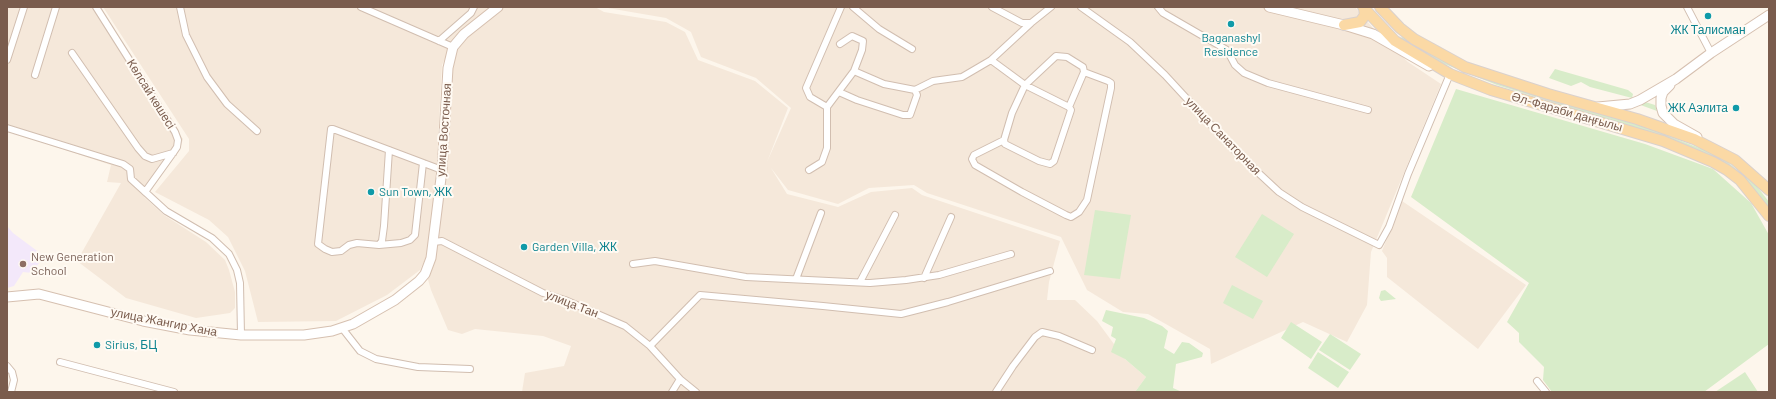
<!DOCTYPE html>
<html>
<head>
<meta charset="utf-8">
<style>
  body { margin:0 }
  #map { position:relative; width:1776px; height:399px; overflow:hidden; background:#fdf6ec; font-family:Barlow,sans-serif }
  canvas { display:block }
  .frame { position:absolute; inset:0; border:8px solid #7a5c4d; pointer-events:none }
</style>
</head>
<body>
<div id="map">
<canvas width="1776" height="399"></canvas>
<div class="frame"></div>
</div>
<script>
const g = document.querySelector('canvas').getContext('2d');
g.lineJoin = 'round';
function fill(path, color) { g.fillStyle = color; g.fill(path, 'evenodd'); }
const poly = rows => new Path2D(rows.map(r => 'M' + r).join(''));
function strokePath(path, color, width, dash) { g.strokeStyle = color; g.lineWidth = width; g.lineCap = dash ? 'butt' : 'round'; g.setLineDash(dash || []); g.stroke(path); }
function write(font, color, halo, rows, align = 'center') {
  g.font = font + ' Barlow,sans-serif'; g.lineWidth = 4; g.setLineDash([]); g.textBaseline = 'middle'; g.strokeStyle = halo; g.fillStyle = color; for (const [text, x, y, turn = 0] of rows) {
    g.save(); g.translate(x, y); g.rotate((+turn || 0) * Math.PI / 180); g.textAlign = isNaN(turn) ? turn : align; if (halo) g.strokeText(text, 0, 0); g.fillText(text, 0, 0); g.restore();
  }
}
const residential = poly([
  [7,7,98,7,136,75,183,139,180,149,152,189,144,197,164,215,206,242,225,260,229,270,235,292,235,308,230,313,196,318,126,298,77,261,121,183,107,182,111,165,7,131],
  [103,7,490,7,455,38,442,65,433,235,448,68,460,40,494,7,595,7,604,12,666,22,685,32,698,60,755,81,788,108,767,162,791,108,756,78,701,57,691,32,666,18,602,7,1355,7,1378,34,1408,62,1441,84,1371,252,1367,305,1347,342,1303,322,1211,364,1210,349,1148,314,1123,312,1087,290,1061,237,927,193,914,185,869,188,838,204,788,190,771,168,787,194,838,207,871,192,912,188,922,195,1060,241,1049,282,1047,300,1075,300,1097,321,1125,359,1146,377,1135,392,522,392,525,373,564,366,571,346,543,336,475,329,462,334,448,330,431,290,427,276,432,245,420,270,387,295,336,321,258,322,245,271,228,237,209,220,155,192,189,151,189,139],
  [1402,201,1526,285,1478,349,1387,277,1387,258,1382,251]
]);
const education = poly([
  [7,226,13,233,44,256,32,273,23,272,14,286,7,288]
]);
const green = poly([
  [1402,37,1439,59,1497,83,1648,128,1720,156,1756,185,1769,202,1769,209,1752,187,1718,160,1648,132,1497,85,1437,61,1400,39],
  [1555,69,1628,90,1633,94,1632,98,1590,87,1581,82,1571,86,1549,78],
  [1456,89,1645,144,1713,169,1751,203,1769,235,1769,344,1704,392,1552,392,1543,380,1544,367,1519,342,1519,333,1507,322,1529,283,1411,197],
  [1642,101,1655,105,1657,111,1635,103],
  [1095,210,1131,215,1120,279,1084,275],
  [1262,214,1294,234,1267,277,1235,257],
  [1232,285,1263,301,1253,319,1223,303],
  [1385,290,1396,299,1381,301,1379,298,1381,291],
  [1106,310,1144,318,1162,326,1168,331,1164,348,1174,354,1182,342,1189,343,1203,353,1202,357,1176,364,1173,388,1182,392,1135,392,1146,377,1125,359,1111,352,1116,339,1111,336,1113,327,1102,321],
  [1291,322,1322,342,1311,359,1281,338],
  [1330,334,1361,354,1350,370,1319,350],
  [1318,352,1349,372,1338,388,1308,368],
  [1745,372,1758,392,1715,392]
]);
const street = poly([
  [96,7,175,132,178,140,177,147,173,153,145,192],
  [180,7,186,35,207,77,227,104,257,131],
  [361,7,453,47],
  [853,7,879,29,912,49],
  [992,7,1022,23,1031,23,1051,7],
  [1081,7,1130,42,1165,75,1236,152,1279,192,1302,207,1379,245,1389,227,1408,174,1450,74],
  [1158,7,1163,13,1227,50,1235,65,1244,73,1268,83,1368,110],
  [1687,7,1711,53],
  [439,41,471,13,474,7],
  [840,44,852,36,863,41,862,50,854,71,884,84,915,90,933,81,962,77,991,60,1031,23],
  [72,53,138,148,145,156,152,159,173,153],
  [7,60,24,7],
  [991,60,1025,85,1056,56,1067,57,1083,67,1084,72,1069,107],
  [35,75,56,7],
  [1025,85,1069,107,1071,110,1054,161,1050,164,1039,161,1005,144,1004,140,1012,113,1025,85],
  [839,92,857,100,903,115,910,115,917,95,915,90],
  [827,107,854,71],
  [7,128,123,164,130,169,131,179,166,211,212,238,229,254,237,270,240,283,241,335],
  [1004,140,974,155,972,159,975,165,1022,192,1066,215,1071,217,1079,212,1087,200,1111,88,1111,83,1108,81,1084,72],
  [389,150,384,226,382,241,379,245,357,243,349,245,341,251,332,252,325,249,318,244,331,129,333,129,389,150,442,170],
  [809,170,822,162,827,148,827,107,810,97,806,88,841,7],
  [433,242,442,241,543,293,565,300,625,326,650,346,680,379,696,392],
  [379,245,401,243,410,240,415,235,423,163],
  [633,264,655,261,746,277,870,283,906,280,939,275,1011,254],
  [924,278,951,217],
  [796,279,821,213],
  [860,282,895,215],
  [342,328,360,351,376,359,418,367,470,369],
  [650,346,700,295,823,306,901,314,948,302,1050,271],
  [60,362,174,392],
  [7,366,12,372,14,380,11,392],
  [1537,381,1546,392],
  [672,392,680,379],
  [996,392,1013,366,1035,337,1042,332,1059,336,1092,350]
]);
const secondary = poly([
  [1269,7,1344,25,1373,34,1429,66],
  [1670,85,1663,92,1661,98,1661,106,1663,113,1674,124,1697,137],
  [1598,107,1630,104,1640,100,1676,79,1711,53,1769,15],
  [7,297,39,294,143,321,190,330,241,335,304,335,332,331,353,324,395,300,419,281,425,274,431,258,442,170,448,68,453,47,464,34,498,7]
]);
const primary = poly([
  [1363,7,1395,41,1450,74,1491,90,1663,141,1713,162,1727,170,1740,180,1769,216],
  [1380,7,1400,28,1414,39,1465,67,1548,94,1637,119,1694,139,1735,160,1769,190],
  [1344,25,1360,22,1365,15,1364,8]
]);
const markers = [
  [1708,16,4,"#0f9aa8"],
  [1231,24,4,"#0f9aa8"],
  [1736,108,4,"#0f9aa8"],
  [371,192,4,"#0f9aa8"],
  [524,247,4,"#0f9aa8"],
  [23,264,4,"#8d6e63"],
  [97,345,4,"#0f9aa8"]
];
const cultureNames = [
  ["ЖК Талисман",1708,30,"center"],
  ["Baganashyl",1231,38,"center"],
  ["Residence",1231,52,"center"],
  ["ЖК Аэлита",1728,108,"right"],
  ["Sun Town, ЖК",379,192],
  ["Garden Villa, ЖК",532,247],
  ["Sirius, БЦ",105,345]
];
const streetNames = [
  ["Көлсай көшесі",151,94,58],
  ["Әл-Фараби даңғылы",1567,112,16],
  ["улица Восточная",444,130,-86],
  ["улица Санаторная",1223,136,46],
  ["улица Тан",572,304,21],
  ["улица Жангир Хана",164,322,11]
];
const educationNames = [
  ["New Generation",31,257],
  ["School",31,271]
];
fill(residential, '#f5e8da');
fill(education, '#f3e8fa');
fill(green, '#d8ecc9');
strokePath(street, '#d1beb0', 8);
strokePath(secondary, '#d6c0b0', 11);
strokePath(primary, '#dad1cd', 12);
strokePath(street, '#fff', 6);
strokePath(secondary, '#fff', 9);
strokePath(primary, '#fbd9a5', 10);
for (const [x, y, r, color] of markers) { const dot = new Path2D(); dot.arc(x, y, r, 0, 2 * Math.PI); g.fillStyle = color; g.fill(dot); strokePath(dot, '#fffaf3', 1.5); }
write('12px', '#0d838f', '#fffaf3', cultureNames, 'left');
write('12px', '#7a5c4d', '#fffaf3', streetNames);
write('12px', '#785e54', '#fffaf3', educationNames, 'left');
</script>
</body>
</html>
